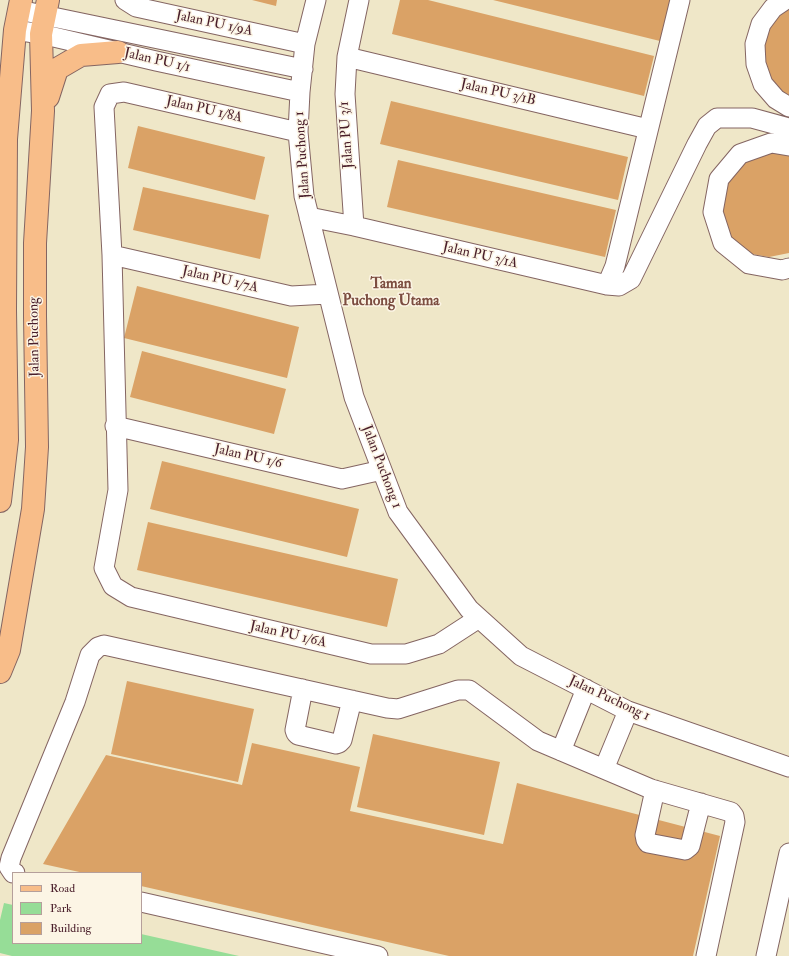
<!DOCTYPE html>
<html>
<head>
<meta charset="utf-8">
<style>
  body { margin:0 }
  #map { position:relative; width:789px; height:956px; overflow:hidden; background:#efe7c8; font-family:"IM FELL Double Pica",serif }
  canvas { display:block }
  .legend { position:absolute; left:12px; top:872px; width:130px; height:72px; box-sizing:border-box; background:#fcf5e5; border:1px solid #b59f9b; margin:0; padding:5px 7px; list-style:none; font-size:12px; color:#4a1f2b }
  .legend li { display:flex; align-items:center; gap:8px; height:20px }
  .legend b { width:20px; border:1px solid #b59f9b }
</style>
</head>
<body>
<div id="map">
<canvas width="789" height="956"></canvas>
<ul class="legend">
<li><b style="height:5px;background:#f8bd89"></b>Road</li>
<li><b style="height:11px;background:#96dd97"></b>Park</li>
<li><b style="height:11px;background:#daa266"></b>Building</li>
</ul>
</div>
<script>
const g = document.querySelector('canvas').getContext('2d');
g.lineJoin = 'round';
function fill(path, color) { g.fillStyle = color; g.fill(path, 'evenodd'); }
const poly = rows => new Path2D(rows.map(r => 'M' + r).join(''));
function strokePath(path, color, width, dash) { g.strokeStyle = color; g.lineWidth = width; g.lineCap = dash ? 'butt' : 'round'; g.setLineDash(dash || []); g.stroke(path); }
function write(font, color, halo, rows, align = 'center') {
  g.font = font + ' "IM FELL Double Pica",serif'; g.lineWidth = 3; g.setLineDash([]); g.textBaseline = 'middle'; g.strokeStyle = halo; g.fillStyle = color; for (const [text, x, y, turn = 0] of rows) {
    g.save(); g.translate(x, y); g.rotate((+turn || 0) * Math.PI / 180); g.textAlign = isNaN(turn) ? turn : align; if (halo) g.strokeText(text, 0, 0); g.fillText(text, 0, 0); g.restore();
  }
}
const green = poly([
  [4,903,13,905,13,943,141,943,141,934,239,956,12,956,0,953,0,920]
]);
const building = poly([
  [252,0,277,0,276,6],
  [400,0,428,0,654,56,644,96,392,34],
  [493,0,670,0,660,41],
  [789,2,789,97,785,95,764,71,760,40],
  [391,101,628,157,618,200,380,144],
  [138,126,265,157,255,200,128,168],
  [764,152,782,153,789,156,789,253,769,257,752,254,737,246,725,232,717,199,733,167],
  [398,160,616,210,605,257,387,207],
  [143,187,269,215,260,259,133,230],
  [137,286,299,327,287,378,124,338],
  [142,351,286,389,274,434,130,397],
  [162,461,359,509,347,557,150,509],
  [148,522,398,579,387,627,137,570],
  [127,681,254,709,238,782,111,754],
  [373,734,500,762,484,835,357,807],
  [252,743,360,767,350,811,503,844,517,783,720,836,693,956,449,956,141,886,141,873,84,873,43,864,106,755,242,785]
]);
const minor = poly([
  [125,0,136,7,305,44],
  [316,0,305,44,300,92,298,132,304,196,354,397,398,512,469,609,521,656,628,711,789,767],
  [785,0,773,8,761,24,755,44,756,64,763,84,776,99,789,107],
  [19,10,303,69],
  [15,30,41,34,156,61,300,92],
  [347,57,648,129],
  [298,132,124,92,110,94,104,107,112,255,118,490,104,568,113,586,131,597,371,654,406,654,439,644,479,618],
  [789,146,771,143,740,154,719,179,713,212,723,243,749,264,782,270,789,268],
  [309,217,354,226,345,94,347,57,359,0],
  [354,226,607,285,619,286,631,279,697,144,707,126,717,118,752,118,789,128],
  [112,255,291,296,328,294],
  [607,285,615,266,680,0],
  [115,426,342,479,382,470],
  [303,689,295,730,296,733,298,735,336,744,339,743,342,740,352,700],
  [561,751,586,689],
  [604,769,628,711],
  [655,790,645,835,646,840,648,843,685,850,690,846,701,803],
  [15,873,13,873,9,867,11,858,75,702,90,655,98,647,104,645,387,708,398,709,458,690,469,690,538,741,651,789,731,812,734,816,735,822,706,956],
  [141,902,378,956],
  [766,956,789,853]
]);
const major = poly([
  [48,97,57,69,81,55,118,52],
  [0,501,7,440,5,310,6,139,15,30,21,0],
  [0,672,9,650,33,509,37,447,35,316,35,243,43,111,41,34,48,0]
]);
const streetNames = [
  ["Jalan PU 1/9A",214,24,12],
  ["Jalan PU 1/1",157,61,13],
  ["Jalan PU 3/1B",498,93,13],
  ["Jalan PU 1/8A",204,110,13],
  ["Jalan PU 3/1",347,135,-94],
  ["Jalan Puchong 1",303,155,-94],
  ["Jalan PU 3/1A",480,256,13],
  ["Jalan PU 1/7A",220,280,13],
  ["Jalan Puchong",35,337,-91],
  ["Jalan PU 1/6",248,457,13],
  ["Jalan Puchong 1",381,467,69],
  ["Jalan PU 1/6A",288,635,13],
  ["Jalan Puchong 1",609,699,25]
];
const neighbourhoodNames = [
  ["Taman",391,285],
  ["Puchong Utama",391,302]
];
fill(green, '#96dd97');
fill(building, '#daa266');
strokePath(minor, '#846562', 21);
strokePath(major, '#846562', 24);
strokePath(minor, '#fff', 19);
strokePath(major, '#f8bd89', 22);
write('14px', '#4a1f2b', '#fcf5e5', streetNames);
write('bold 15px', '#7c4d40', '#fcf5e5', neighbourhoodNames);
</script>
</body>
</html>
